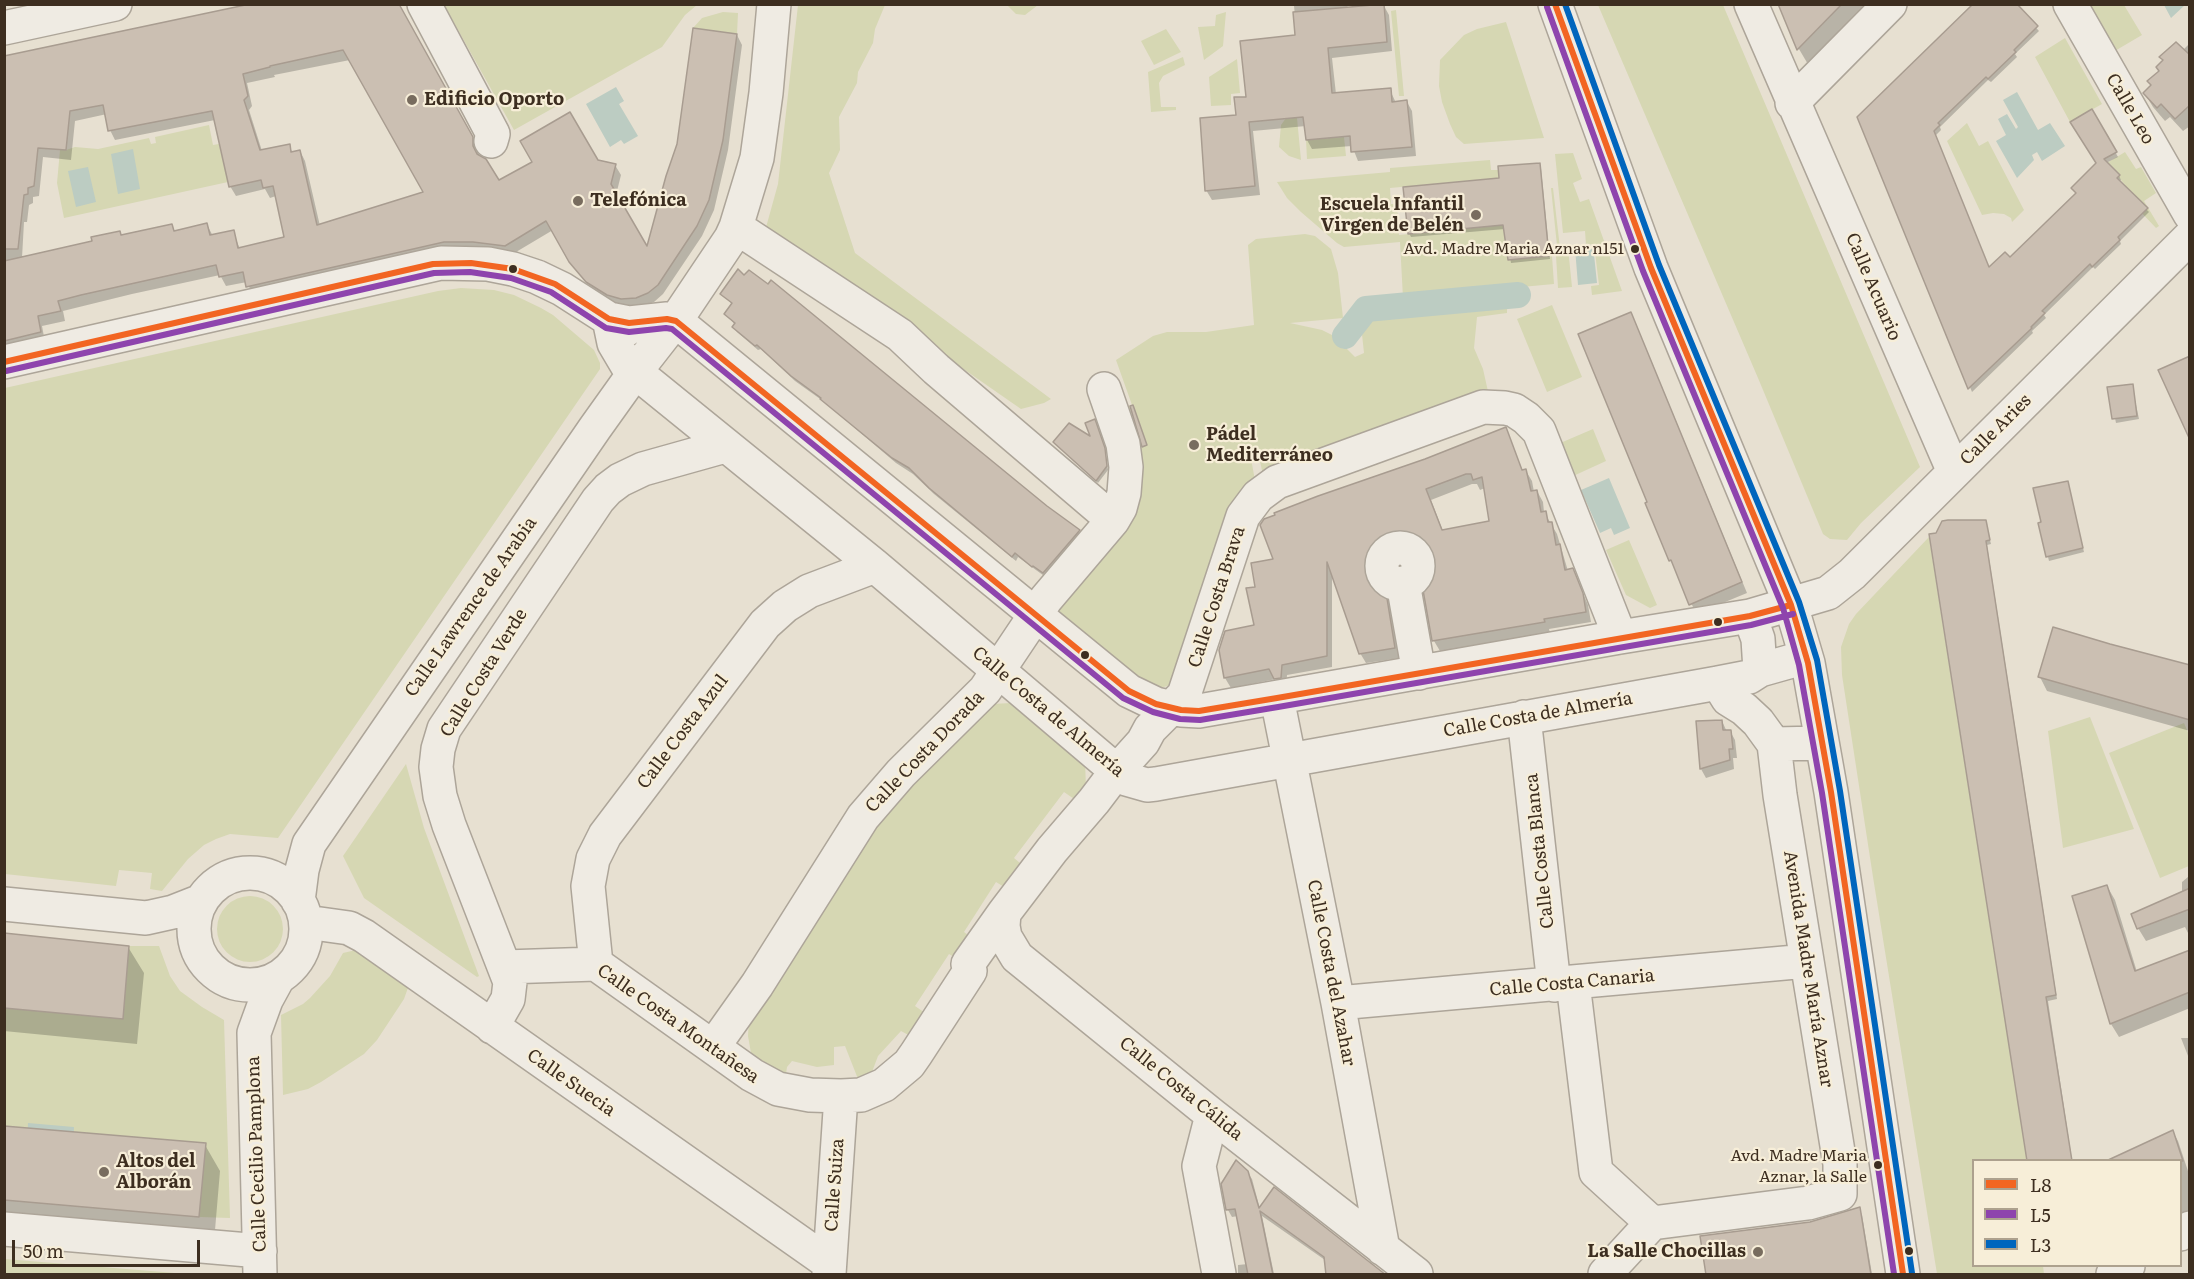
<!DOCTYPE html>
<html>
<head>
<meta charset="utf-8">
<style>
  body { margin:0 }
  #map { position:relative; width:2194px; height:1279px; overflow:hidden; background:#e7e0d1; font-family:Literata,serif }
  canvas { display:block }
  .frame { position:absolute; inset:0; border:6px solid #3d2e20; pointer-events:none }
  .legend { position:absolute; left:1972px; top:1159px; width:210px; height:108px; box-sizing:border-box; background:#f7eed8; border:2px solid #ada18e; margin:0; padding:8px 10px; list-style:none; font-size:18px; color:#3d2e20 }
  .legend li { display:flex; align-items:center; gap:12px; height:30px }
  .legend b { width:30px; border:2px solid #ada18e }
  .scale { position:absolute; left:12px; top:1240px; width:188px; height:27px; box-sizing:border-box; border:3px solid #3d2e20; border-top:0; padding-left:8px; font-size:18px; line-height:21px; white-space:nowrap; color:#3d2e20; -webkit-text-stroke:4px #f7eed8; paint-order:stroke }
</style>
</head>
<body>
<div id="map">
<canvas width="2194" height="1279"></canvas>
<div class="frame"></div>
<ul class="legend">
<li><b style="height:8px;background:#f26522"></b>L8</li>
<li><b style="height:8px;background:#8e44ad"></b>L5</li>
<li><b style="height:8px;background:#0065bd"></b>L3</li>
</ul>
<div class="scale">50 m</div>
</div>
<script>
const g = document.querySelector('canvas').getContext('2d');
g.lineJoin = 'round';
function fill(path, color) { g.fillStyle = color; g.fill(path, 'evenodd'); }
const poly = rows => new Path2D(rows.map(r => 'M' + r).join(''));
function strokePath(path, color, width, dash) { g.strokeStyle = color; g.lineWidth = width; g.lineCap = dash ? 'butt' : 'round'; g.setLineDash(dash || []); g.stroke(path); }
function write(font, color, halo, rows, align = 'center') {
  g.font = font + ' Literata,serif'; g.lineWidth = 4.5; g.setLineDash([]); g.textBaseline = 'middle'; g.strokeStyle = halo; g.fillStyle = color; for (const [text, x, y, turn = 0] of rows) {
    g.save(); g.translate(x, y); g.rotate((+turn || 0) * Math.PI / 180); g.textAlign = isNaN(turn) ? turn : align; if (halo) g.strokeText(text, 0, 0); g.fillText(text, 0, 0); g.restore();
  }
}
const green = poly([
  [697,5,685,15,662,47,514,130,444,5],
  [798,5,885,5,875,29,873,43,858,72,857,83,839,117,840,150,829,173,855,253,1051,399,1044,403,1021,409,765,231,778,184],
  [1007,5,1038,5,1025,15,1016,14],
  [1598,5,1723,5,1920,467,1861,523,1847,540,1830,539,1823,534,1758,378],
  [2080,5,2124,5,2142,35,2108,55],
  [1396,10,1404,96,1399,96,1391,11],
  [723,12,738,13,737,34,693,28,702,18],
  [1226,12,1223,46,1204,60,1198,27,1215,26,1216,15],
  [1506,22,1544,138,1464,144,1456,137,1450,124,1442,102,1439,86,1440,60,1464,35,1477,29],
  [1166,29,1181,52,1154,65,1141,41],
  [2065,38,2102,104,2070,122,2035,57],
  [1183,57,1185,65,1163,76,1159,83,1161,107,1176,107,1176,110,1151,112,1148,72],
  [1237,59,1240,93,1231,94,1231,105,1211,106,1209,77],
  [1293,116,1297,118,1301,160,1289,156,1279,147,1281,125,1286,118],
  [1967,123,1979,146,1988,141,2024,210,2012,222,2011,218,2004,214,1993,213,1982,215,1947,141],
  [209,125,213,145,219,144,228,182,64,218,57,183,60,150,66,150,75,147,98,149,149,138,151,144,156,143,155,137],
  [1344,137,1346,156,1307,159,1306,140],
  [2125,152,2136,169,2141,167,2156,193,2144,201,2159,226,2156,228,2120,190,2125,185,2107,163],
  [1573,153,1582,179,1573,183,1580,202,1589,199,1622,291,1592,295,1591,286,1599,285,1594,244,1586,245,1585,231,1563,233,1555,154],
  [1490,160,1491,170,1499,170,1499,178,1390,188,1391,204,1397,204,1399,235,1503,225,1508,260,1552,256,1554,284,1403,298,1400,242,1344,247,1337,243,1301,212,1287,198,1277,182,1390,172,1390,168],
  [1551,188,1553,188,1560,248,1568,248,1572,287,1558,288,1556,256,1558,255],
  [1305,234,1315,236,1331,249,1338,273,1343,318,1290,323,1322,330,1334,336,1355,357,1364,353,1361,325,1369,316,1507,303,1507,313,1477,317,1474,348,1483,369,1489,396,1264,480,1257,447,1250,453,1256,486,1171,685,1160,688,1152,688,1057,616,1059,599,1121,528,1119,410,1132,405,1116,360,1153,336,1167,332,1206,332,1254,325,1248,245,1256,239],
  [461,288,494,290,514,295,541,308,553,315,594,350,600,363,600,369,278,838,230,834,216,839,204,845,188,859,162,891,150,889,152,873,119,870,116,886,5,874,5,388,438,291],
  [1552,305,1582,377,1547,392,1517,319],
  [1593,429,1606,461,1571,477,1558,444],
  [1929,537,2027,1160,1974,1160,1974,1266,2043,1266,2044,1274,1937,1274,1873,877,1842,675,1841,647,1849,624,1856,614],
  [1629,540,1657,605,1650,608,1626,595,1606,550],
  [1011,703,1085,761,1086,788,1077,801,1064,792,1014,858,1026,868,1009,890,996,882,964,932,976,941,962,962,949,954,915,1006,928,1015,914,1038,901,1031,878,1056,872,1072,865,1081,860,1084,845,1046,834,1047,834,1065,817,1067,792,1061,787,1067,785,1081,754,1059,751,1053,748,1036,749,1019,865,831,992,704],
  [2090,717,2134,829,2063,848,2048,731],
  [2184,723,2190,737,2189,866,2160,878,2109,753],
  [406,764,424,828,479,976,477,977,364,898,343,856],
  '217 929a33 33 0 1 1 66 0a33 33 0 1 1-66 0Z',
  [129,946,159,946,170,976,180,991,202,1007,224,1020,230,1218,199,1217,206,1143,5,1126,5,1008,123,1019],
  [356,950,409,985,404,999,377,1040,364,1054,321,1082,308,1089,283,1095,281,1015,303,1004,310,998,330,976,343,953],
  [4,1259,5,1259,187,1274,5,1274]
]);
const water = poly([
  [2164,5,2185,5,2171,18],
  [616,87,624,101,619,104,638,136,624,144,621,140,610,147,586,104],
  [2017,92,2038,130,2050,123,2065,146,2042,161,2037,152,2032,155,2034,160,2017,178,1996,141,2006,135,1998,119,2007,114,2016,129,2018,127,2003,100],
  [133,149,140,189,118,194,111,154],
  [88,167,96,202,76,207,68,171],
  [1593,245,1597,283,1578,285,1575,248],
  [1609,478,1630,528,1614,535,1611,528,1600,533,1581,490],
  [28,1123,74,1127,73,1149,27,1147]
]);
const shadow = poly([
  [398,4,478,148,478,156,498,182,597,162,615,165,621,175,616,195,648,249,737,35,742,45,728,150,714,210,702,236,663,294,654,302,641,307,614,305,593,292,577,271,553,230,511,255,253,296,247,282,226,286,220,275,132,294,63,311,65,321,42,326,45,342,4,352,4,58],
  [350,60,425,193,320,226,305,161,300,151,293,153,289,146,262,151,249,110,252,106,247,83,275,77,274,75],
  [107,114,110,130,115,140,215,120,230,186,236,196,265,189,270,198,276,196,286,238,240,249,233,232,213,236,207,225,175,232,172,226,22,258,24,222,27,222,29,205,33,203,33,197,39,196,43,157,71,160,75,121],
  [1264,4,1348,4,1347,9,1384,6,1389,15,1392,51,1332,58,1336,94,1390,90,1396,103,1407,102,1412,111,1416,156,1358,161,1352,146,1312,149,1307,140,1306,126,1253,131,1260,195,1212,200,1206,190,1247,98,1297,36,1294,6,1265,6],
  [1780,4,1862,4,1865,10,1809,66,1799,49],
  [1975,4,2020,4,2017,7,2039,31,2015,54,2017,57,1991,82,1988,80,1940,127,1941,130,1935,136,1989,269,2010,260,2077,194,2075,192,2098,164,2092,111,2118,157,2106,163,2119,176,2121,180,2119,182,2149,212,2120,241,2121,244,2095,269,2093,267,2044,315,2046,318,2032,331,2033,333,1972,392,1858,117],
  [2189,44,2190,126,2183,131,2170,117,2165,121,2153,107,2145,94,2152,87,2160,72,2164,62,2161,57,2183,50],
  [1539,164,1541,168,1550,259,1511,263,1505,229,1411,237,1409,233,1501,179],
  [722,294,1046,507,1079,531,1082,536,1047,578,1018,557,1016,561,934,494,913,474,896,463,823,401,795,381,761,349,758,350,737,332,734,327,735,325,726,314,733,305],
  [1636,324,1747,593,1696,614,1677,570,1670,560,1649,502],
  [2132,385,2139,419,2116,423,2109,388],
  [1096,425,1106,454,1108,470,1098,483,1055,442,1093,439],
  [1505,429,1523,472,1526,471,1532,481,1534,492,1537,491,1543,502,1544,512,1557,534,1568,571,1572,570,1578,581,1588,605,1591,622,1549,629,1550,633,1440,651,1434,641,1423,579,1417,576,1400,658,1366,663,1360,653,1332,574,1332,667,1287,675,1286,688,1282,689,1276,679,1231,688,1225,678,1256,626,1257,588,1275,560,1426,460],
  [1472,484,1477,484,1480,490,1485,488,1490,523,1443,531,1431,500],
  [2067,482,2084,552,2049,561,2040,524],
  [1985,522,1991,544,1987,545,2057,999,2048,1001,2072,1160,2028,1160,1931,535],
  [2190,667,2190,731,2047,691,2040,677],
  [1722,721,1727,732,1730,731,1735,740,1737,758,1733,758,1734,769,1706,778,1701,769,1697,722],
  [2188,877,2190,877,2190,937,2185,927,2146,941,2138,928,2182,893,2182,882],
  [2107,886,2115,900,2137,972,2190,951,2190,1008,2119,1037,2111,1024],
  [4,935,128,947,144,973,137,1044,4,1031],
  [2181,1038,2190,1038,2190,1061],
  [4,1127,205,1145,220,1171,214,1242,4,1224],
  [2173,1132,2178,1141,2190,1177,2190,1219,2180,1224,2180,1160],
  [1247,1172,1252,1179,1260,1209,1384,1274,1345,1274,1262,1216,1274,1274,1238,1274,1238,1265,1248,1264,1238,1216,1232,1217,1228,1210],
  [1859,1209,1862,1215,1872,1274,1708,1274,1811,1223]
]);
const canal = poly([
  [1345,336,1366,309,1518,295]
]);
const building = poly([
  [250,4,399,4,473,137,473,146,477,154,486,159,499,180,532,162,520,141,570,112,598,160,616,164,611,184,647,246,666,176,677,144,693,28,737,34,723,140,709,200,697,226,658,285,648,293,636,298,621,299,607,295,586,282,569,262,546,221,505,246,473,242,444,242,246,287,243,272,219,277,216,265,81,295,58,301,61,311,38,316,41,332,4,341,4,261,92,241,91,237,120,231,121,235,172,224,174,231,207,223,210,235,234,230,238,248,284,237,273,186,263,188,261,180,229,187,212,111,108,131,103,105,70,111,66,150,38,148,34,186,28,188,28,194,24,195,18,249,4,249,4,56,250,4],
  [343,50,423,192,317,225,300,150,291,152,290,144,260,150,244,100,248,96,243,74,270,67,270,66,343,50],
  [1384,4,1387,42,1328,48,1332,93,1391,88,1392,102,1407,100,1412,147,1351,152,1350,136,1306,140,1303,117,1249,122,1255,186,1205,191,1200,118,1236,115,1234,97,1246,97,1240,41,1295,35,1293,12,1384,4],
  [1778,4,1842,4,1797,50,1778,4],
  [1973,4,2017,4,2038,26,2014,50,2016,52,1988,79,1986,77,1938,123,1940,125,1934,131,1989,267,2005,252,2010,257,2076,193,2071,188,2096,163,2070,122,2092,109,2117,152,2104,159,2120,175,2117,178,2148,208,2118,237,2120,240,2092,267,2090,264,2042,311,2045,313,2031,327,2032,328,1968,389,1857,117,1973,4],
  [2176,42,2190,55,2190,105,2175,119,2161,104,2157,108,2143,93,2151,85,2147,81,2159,71,2156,67,2163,60,2159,57,2176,42],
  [1540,163,1549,256,1508,260,1503,225,1408,234,1403,187,1499,178,1498,166,1540,163],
  [738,269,744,275,749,270,768,284,771,280,1047,506,1080,530,1043,573,1033,566,1032,567,1015,553,1012,557,929,488,909,468,892,458,820,399,821,398,791,376,757,345,755,346,732,327,735,323,724,314,732,303,720,294,738,269],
  [1631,312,1742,582,1689,605,1671,560,1669,561,1645,503,1647,502,1578,334,1631,312],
  [2190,356,2190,440,2158,370,2190,356],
  [2133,384,2137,416,2112,419,2107,387,2133,384],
  [1133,405,1147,445,1142,447,1130,406,1133,405],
  [1095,419,1105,448,1107,466,1096,481,1053,442,1069,423,1090,436,1085,423,1095,419],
  [1506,427,1522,470,1526,469,1531,491,1537,490,1541,512,1546,511,1548,522,1552,522,1556,545,1560,544,1565,570,1573,568,1583,593,1586,612,1544,619,1545,622,1432,641,1421,579,1417,571,1410,566,1399,565,1391,569,1386,576,1385,586,1395,648,1359,654,1327,562,1327,656,1282,665,1281,678,1274,679,1269,669,1224,678,1219,650,1225,631,1254,625,1246,588,1255,587,1251,563,1273,559,1260,525,1264,519,1275,515,1274,513,1318,496,1425,459,1506,427],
  [1466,474,1471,474,1473,480,1482,477,1489,521,1442,530,1426,489,1466,474],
  [2068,481,2083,548,2046,557,2038,523,2041,522,2033,488,2068,481],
  [1948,520,1986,520,1990,540,1986,541,2056,995,2046,997,2072,1161,2027,1161,1929,534,1936,533,1942,521,1948,520],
  [2053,627,2110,644,2190,665,2190,720,2038,677,2053,627],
  [1722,720,1723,730,1731,730,1733,749,1729,749,1730,760,1700,769,1696,721,1722,720],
  [2107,885,2135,971,2190,950,2190,992,2110,1024,2072,896,2107,885],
  [2190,888,2190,909,2137,929,2131,914,2190,888],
  [4,933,129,946,123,1019,4,1008,4,933],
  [4,1126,206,1143,199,1217,4,1200,4,1126],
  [2173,1130,2183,1161,2106,1161,2173,1130],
  [1236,1160,1248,1171,1259,1208,1274,1187,1386,1275,1326,1275,1324,1257,1260,1211,1273,1275,1248,1275,1235,1209,1226,1210,1221,1184,1236,1160],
  [1860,1207,1871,1275,1706,1275,1700,1236,1810,1222,1860,1207]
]);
const minor = poly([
  [424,4,493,134,491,141],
  [1555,4,1651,268,1791,605,1808,663,1831,792,1903,1274],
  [1751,4,1954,472],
  [2070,4,2190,214],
  [4,28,115,4],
  [1792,103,1890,4],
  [736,227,900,335,936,369,1113,520],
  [609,319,629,323,667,319,676,321,1129,691,1156,704,1181,710,1199,711,1620,637,1750,616,1828,593,1852,574,2190,237],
  [609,319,614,343,627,365,875,566,1126,779,1147,785,1156,784,1718,683,1728,699,1744,709,1758,722,1774,744,1822,743],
  [4,362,441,263,488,264,513,269,537,277,562,289,626,330],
  '1382 566a18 18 0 1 1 36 0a18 18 0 1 1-36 0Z',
  [1403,583,1419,673],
  [1750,616,1758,639,1760,670],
  [1718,683,1749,677,1760,670,1806,657],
  [1277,698,1338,1003,1383,1249],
  [1524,717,1554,985],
  '194 929a56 56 0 1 1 112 0a56 56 0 1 1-112 0Z',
  [298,901,302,870,309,844,595,428,635,372,678,317,731,238,736,227,757,158,766,93,774,4],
  [4,904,146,918,173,912,201,901],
  [1004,913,1003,926,1005,937,1017,957,1212,1115,1416,1274],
  [306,922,349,928,364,936,829,1263],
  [596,964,588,886,593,859,605,835,765,624,785,606,809,591,875,566],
  [505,967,596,964,752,1075,778,1089,810,1095,841,1096,861,1095,884,1085,909,1064,916,1054,970,971,968,964,1004,913,1052,850,1094,801,1116,772,1143,742,1150,729,1184,695,1243,516,1258,496,1277,482,1483,407,1505,408,1514,410,1526,418,1539,431,1620,637],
  [1573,983,1596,1172,1652,1223],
  [1338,1003,1807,961],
  [492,1027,508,999,510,982,449,825,440,796,436,767,438,749,444,729,598,500,608,489,620,480,643,469,725,446],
  [713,1047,757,985,863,817,901,773,985,690,1046,599,1113,520,1120,508,1124,493,1126,467,1123,444,1104,389],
  [1212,1115,1199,1166,1219,1274],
  [4,1229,260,1251],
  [2180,1234,2190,1228],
  [260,1274,254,1033,266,1000,278,978],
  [829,1274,841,1096],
  [1605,1274,1652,1223,1808,1203,1840,1194,1840,1164,1780,795,1774,744],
  [2113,1274,2128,1266]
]);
const bus1 = poly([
  [1555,4,1651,268,1791,605,1808,663,1831,792,1903,1274],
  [4,362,433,264,471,263,513,269,555,284,609,319,629,323,667,319,676,321,1129,691,1156,704,1181,710,1199,711,1277,698,1750,616,1791,605]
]);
const bus2 = poly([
  [1547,7,1643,271,1783,608,1799,665,1822,793,1894,1274],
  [6,371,434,273,470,272,511,278,551,292,606,328,629,332,666,328,672,329,1123,698,1153,712,1180,719,1200,720,1278,707,1751,625,1793,614]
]);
const bus3 = poly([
  [1565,4,1659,265,1799,602,1817,660,1840,791,1912,1273]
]);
const markers = [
  [412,100,6,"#786c5e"],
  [578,201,6,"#786c5e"],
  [1476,215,6,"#786c5e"],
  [1635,249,5,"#3d2e20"],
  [513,269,5,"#3d2e20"],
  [1194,445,6,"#786c5e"],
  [1718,622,5,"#3d2e20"],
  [1085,655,5,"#3d2e20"],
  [1878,1165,5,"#3d2e20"],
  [104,1172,6,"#786c5e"],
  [1909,1251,5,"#3d2e20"],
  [1758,1252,6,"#786c5e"]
];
const busNames = [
  ["Avd. Madre Maria Aznar n151",1624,249],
  ["Avd. Madre Maria",1867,1156],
  ["Aznar, la Salle",1867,1177]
];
const poiNames = [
  ["Edificio Oporto",424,100],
  ["Telefónica",590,201],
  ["Escuela Infantil",1464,205,"right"],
  ["Virgen de Belén",1464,226,"right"],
  ["Pádel",1206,435],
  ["Mediterráneo",1206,456],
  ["Altos del",116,1162],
  ["Alborán",116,1183],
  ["La Salle Chocillas",1746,1252,"right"]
];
const streetNames = [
  ["Calle Leo",2130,109,60],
  ["Calle Acuario",1873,287,67],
  ["Calle Aries",1996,430,-45],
  ["Calle Costa Brava",1217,597,-72],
  ["Calle Lawrence de Arabia",471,607,-55],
  ["Calle Costa Verde",484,673,-58],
  ["Calle Costa de Almería",1048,712,40],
  ["Calle Costa de Almería",1538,715,-10],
  ["Calle Costa Azul",683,732,-53],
  ["Calle Costa Dorada",925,752,-46],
  ["Calle Costa Blanca",1540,851,-96],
  ["Avenida Madre María Aznar",1808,969,81],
  ["Calle Costa del Azahar",1331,973,79],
  ["Calle Costa Canaria",1572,983,-5],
  ["Calle Costa Montañesa",678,1024,35],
  ["Calle Suecia",571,1083,35],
  ["Calle Costa Cálida",1181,1089,39],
  ["Calle Cecilio Pamplona",257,1154,-92],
  ["Calle Suiza",835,1185,-86]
];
fill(green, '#d6d7b3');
fill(water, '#bcccc2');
fill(shadow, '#0003');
strokePath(canal, '#bcccc2', 26);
fill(building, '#cbbfb2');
strokePath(building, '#a89c90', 1.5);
strokePath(minor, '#ada599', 36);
strokePath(minor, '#efebe3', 33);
strokePath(bus1, '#f26522', 6);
strokePath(bus2, '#8e44ad', 6);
strokePath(bus3, '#0065bd', 6);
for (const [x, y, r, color] of markers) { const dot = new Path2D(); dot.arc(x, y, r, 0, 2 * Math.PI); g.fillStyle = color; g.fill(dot); strokePath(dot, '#f7eed8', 2); }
write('16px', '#3d2e20', '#f7eed8', busNames, 'right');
write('bold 18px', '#3d2e20', '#f7eed8', poiNames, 'left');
write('18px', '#3d2e20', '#f7eed8', streetNames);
</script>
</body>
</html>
